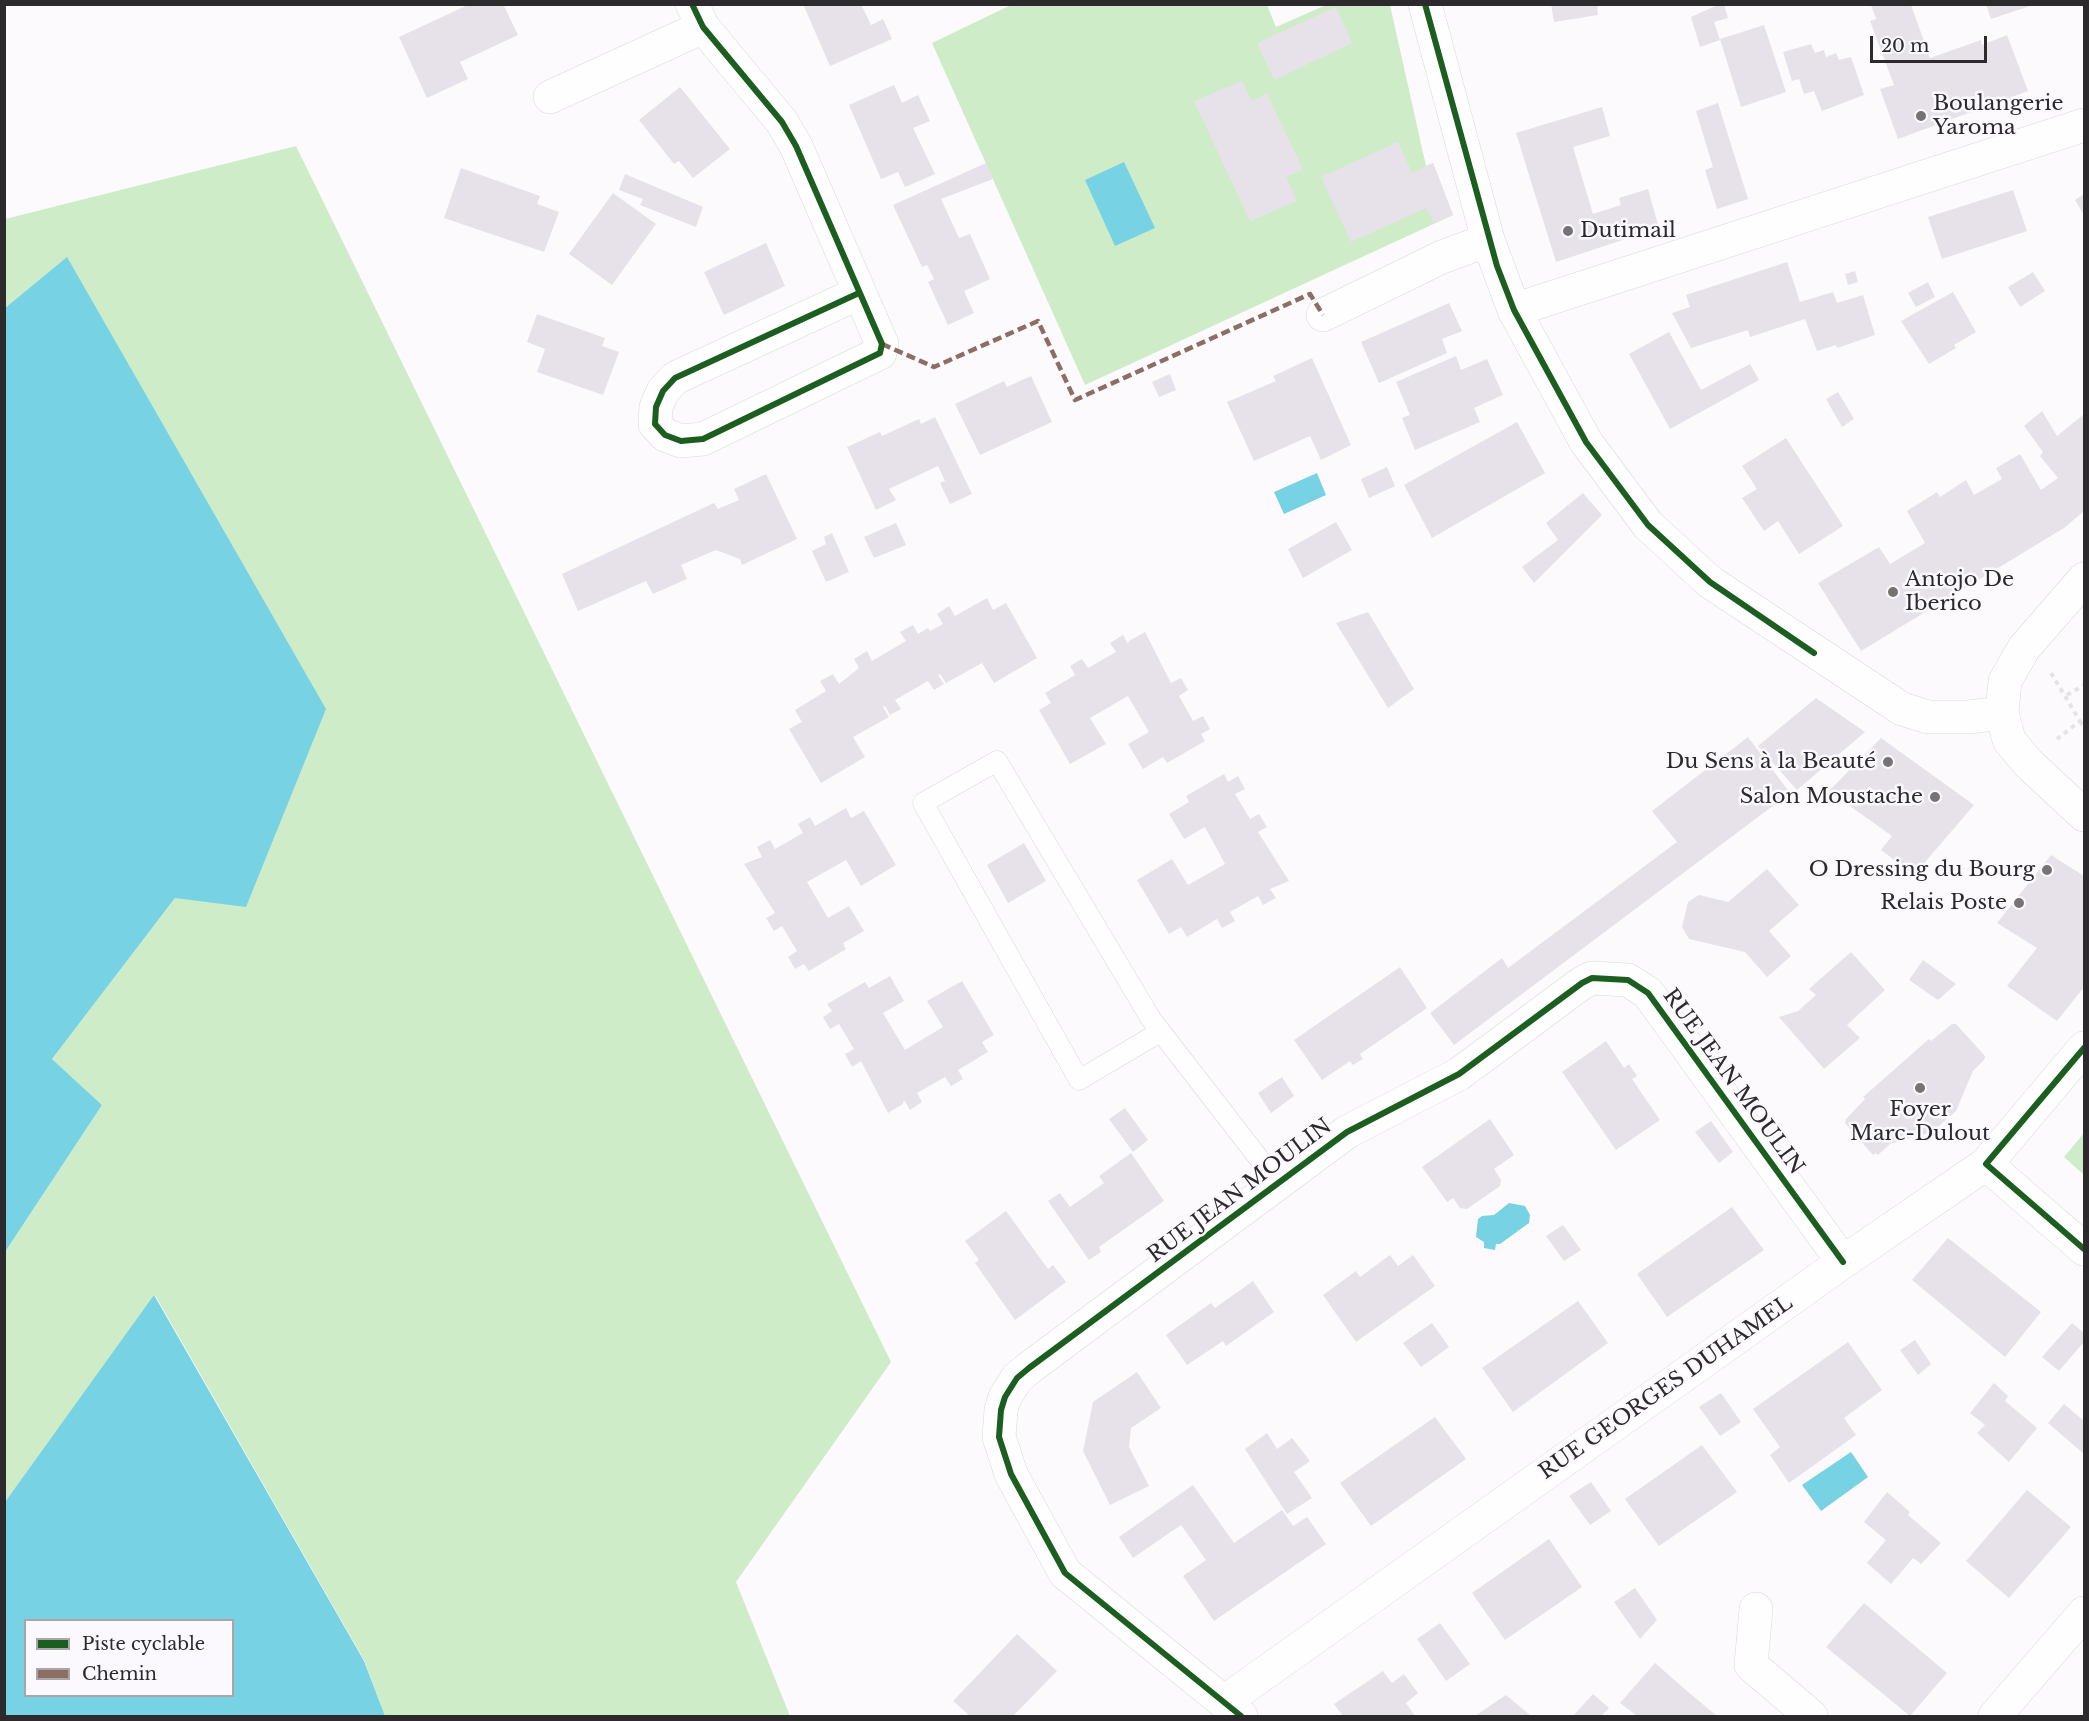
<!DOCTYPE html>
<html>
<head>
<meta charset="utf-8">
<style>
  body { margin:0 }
  #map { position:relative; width:2089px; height:1721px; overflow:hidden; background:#fcfafd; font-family:"Libre Baskerville",serif }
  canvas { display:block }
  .frame { position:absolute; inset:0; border:6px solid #2c2a2c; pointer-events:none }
  .legend { position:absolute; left:24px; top:1619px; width:210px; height:78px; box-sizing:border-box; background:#fcf9fe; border:2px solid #a9a6aa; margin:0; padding:8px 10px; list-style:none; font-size:18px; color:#2c2a2c }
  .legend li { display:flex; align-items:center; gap:12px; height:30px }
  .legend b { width:30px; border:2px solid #a9a6aa }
  .scale { position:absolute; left:1870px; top:36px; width:117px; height:27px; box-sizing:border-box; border:3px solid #2c2a2c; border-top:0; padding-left:8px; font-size:18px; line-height:21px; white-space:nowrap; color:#2c2a2c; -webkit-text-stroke:4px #fcf9fe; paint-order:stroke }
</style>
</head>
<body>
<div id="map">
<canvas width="2089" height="1721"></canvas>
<div class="frame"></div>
<ul class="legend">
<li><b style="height:8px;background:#1b5e20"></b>Piste cyclable</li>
<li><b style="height:8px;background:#8d6e63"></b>Chemin</li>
</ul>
<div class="scale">20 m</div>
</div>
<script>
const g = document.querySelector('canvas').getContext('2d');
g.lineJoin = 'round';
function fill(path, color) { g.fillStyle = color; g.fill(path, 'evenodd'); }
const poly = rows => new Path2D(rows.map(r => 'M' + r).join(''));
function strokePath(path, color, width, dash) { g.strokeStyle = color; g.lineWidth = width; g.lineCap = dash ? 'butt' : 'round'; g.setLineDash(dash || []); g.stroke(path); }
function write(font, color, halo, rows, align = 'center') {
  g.font = font + ' "Libre Baskerville",serif'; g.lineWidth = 5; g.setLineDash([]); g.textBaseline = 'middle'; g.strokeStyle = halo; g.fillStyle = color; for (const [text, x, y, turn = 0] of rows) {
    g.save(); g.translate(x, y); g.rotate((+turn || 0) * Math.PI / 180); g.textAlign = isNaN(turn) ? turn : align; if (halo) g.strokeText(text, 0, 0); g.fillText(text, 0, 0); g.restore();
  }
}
const green = poly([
  [1011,5,1267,5,1276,27,1326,5,1390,5,1426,166,1433,163,1453,215,1085,385,932,43],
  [296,146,891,1362,736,1582,790,1716,385,1716,364,1660,155,1295,5,1502,5,1252,102,1105,52,1059,175,898,66,258,5,308,5,219],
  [2084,1133,2084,1175,2064,1157]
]);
const water = poly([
  [1124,162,1155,228,1115,246,1085,180],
  [67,257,326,709,246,907,175,898,52,1059,102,1105,5,1252,5,308],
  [1317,473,1326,495,1284,514,1274,492],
  [1509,1203,1525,1206,1530,1215,1529,1223,1500,1244,1496,1244,1495,1250,1484,1248,1484,1242,1476,1237,1478,1219,1482,1216,1494,1215],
  [154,1295,364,1661,385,1716,5,1716,5,1502],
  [232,1620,232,1696,26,1696,26,1620],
  [1851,1452,1868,1477,1821,1511,1802,1485]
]);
const building = poly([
  [470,4,503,4,518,35,460,62,468,79,427,98,399,37],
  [803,4,861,4,871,25,883,19,892,39,830,66],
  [1551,4,1597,4,1598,15,1554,22],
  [1720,4,1724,4,1728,18,1714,22,1720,40,1700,47,1691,17],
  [1986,4,2032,4,2033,5,1991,19],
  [1871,5,1911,5,1930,58,1981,40,1982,45,2007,35,2028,91,1898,139,1880,89,1894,85,1870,21,1876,19],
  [1336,7,1352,43,1274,80,1257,43],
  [1764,25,1786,92,1741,107,1720,39],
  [1811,44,1815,53,1824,50,1826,57,1836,53,1839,60,1851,57,1864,95,1822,111,1814,91,1804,94,1799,79,1792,81,1783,52],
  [1242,81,1251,101,1267,94,1303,170,1286,177,1297,201,1250,221,1194,101],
  [894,85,902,103,918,95,930,121,913,128,935,174,905,187,898,172,881,179,849,105],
  [680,87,730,149,693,178,679,161,674,164,639,120],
  [1718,103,1748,199,1717,209,1705,170,1713,167,1696,111],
  [1602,107,1610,136,1573,147,1593,214,1621,205,1619,198,1648,189,1659,228,1556,262,1516,133],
  [1398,142,1412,173,1433,163,1453,215,1434,223,1426,208,1351,242,1321,177],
  [986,163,993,179,941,199,959,238,970,234,990,279,964,291,974,313,948,325,928,282,934,279,927,265,922,267,893,205],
  [461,168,540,196,537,204,559,212,544,252,444,218],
  [625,174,703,207,696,227,640,205,643,199,619,190],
  [2013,190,2027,231,1942,259,1928,217],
  [613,193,656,224,612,285,569,254],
  [2084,194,2084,215,2075,200],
  [766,243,785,286,724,315,704,272],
  [1787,262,1800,302,1833,292,1837,303,1863,295,1875,335,1837,348,1836,345,1817,351,1805,319,1750,337,1748,330,1691,348,1672,313,1690,307,1686,295],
  [1855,271,1858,282,1848,285,1845,274],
  [2033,272,2045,291,2020,307,2008,287],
  [1928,282,1935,297,1916,307,1908,293],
  [1953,292,1976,332,1954,345,1956,348,1929,364,1901,321],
  [1449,303,1462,331,1442,339,1447,353,1379,383,1361,342],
  [537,314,605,338,602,346,619,352,603,395,537,372,545,349,527,342],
  [1669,332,1701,390,1750,364,1759,380,1670,429,1629,354],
  [1456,356,1461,370,1487,359,1503,395,1474,408,1480,422,1415,450,1402,418,1410,415,1396,382],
  [1312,358,1351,445,1321,460,1310,436,1254,461,1227,402,1276,381,1273,376],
  [1170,374,1176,390,1159,397,1152,382],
  [1031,376,1052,422,980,455,955,404,1004,381,1007,387],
  [1838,392,1854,419,1842,427,1826,399],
  [2042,411,2057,436,2084,414,2084,511,2064,528,1861,651,1818,583,1879,547,1890,564,1925,543,1907,511,1937,492,1940,497,1966,480,1974,495,2002,479,1996,468,2020,454,2041,490,2058,478,2040,456,2043,452,2024,426],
  [935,417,972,494,950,504,940,483,945,481,938,466,889,489,896,500,876,510,847,447,880,432,882,436,919,419,921,424],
  [1517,422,1545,473,1432,538,1404,485],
  [1786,438,1843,526,1799,554,1778,521,1764,531,1742,498,1757,489,1742,466],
  [1387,467,1395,486,1369,498,1361,479],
  [766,474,797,539,742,565,740,559,716,550,681,565,687,579,653,594,646,581,578,611,562,574,714,503,718,509,739,500,734,489],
  [1583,493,1602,515,1534,583,1522,567,1558,540,1546,523],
  [1336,522,1352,550,1303,578,1288,549],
  [896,523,906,545,874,558,864,537],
  [832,533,849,572,826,582,812,551,826,544,824,537],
  [987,598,993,610,1006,603,1037,658,994,683,982,663,946,683,940,674,938,675,944,684,934,690,928,681,895,700,901,709,890,715,885,706,883,707,889,717,853,737,865,757,821,783,789,729,802,722,795,710,826,691,820,681,833,674,839,684,859,668,854,659,867,651,872,661,906,641,900,632,913,625,918,634,928,628,930,631,943,624,937,614,949,606,955,616],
  [1368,612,1414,689,1388,708,1336,623],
  [1145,632,1171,683,1181,678,1188,690,1179,696,1193,721,1203,716,1210,729,1201,734,1205,741,1167,763,1163,757,1143,769,1128,744,1149,732,1128,696,1090,718,1106,744,1070,764,1039,710,1051,703,1045,693,1075,675,1070,666,1082,659,1088,668,1116,652,1110,643,1123,635,1128,644,1129,641],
  [1816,698,1865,732,1797,790,1758,746],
  [1748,737,1790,793,1454,1045,1430,1013,1502,958,1508,968,1677,842,1652,811],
  [1881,738,1974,805,1914,875,1881,850,1892,836,1829,791],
  [1224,774,1228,782,1238,776,1245,789,1235,794,1250,819,1259,814,1267,827,1258,832,1289,881,1270,889,1276,898,1263,905,1258,896,1230,912,1235,921,1222,928,1217,919,1187,937,1181,927,1169,934,1137,880,1172,859,1188,885,1225,864,1205,827,1184,839,1169,814,1189,802,1186,796],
  [846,808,851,818,864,811,896,865,861,886,846,860,807,882,828,918,849,906,864,931,843,943,846,949,809,971,804,964,795,969,788,957,797,951,782,926,774,931,766,918,775,913,744,864,762,857,757,847,770,840,775,849,803,833,798,824,810,817,815,826],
  [1024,843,1046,881,1008,903,987,865],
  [2051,855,2084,876,2084,987,2057,1021,2007,986,2037,948,1997,923],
  [1767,869,1799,905,1769,931,1791,956,1767,977,1745,952,1689,939,1682,927,1688,902,1699,895,1728,902],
  [1851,952,1885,990,1847,1025,1860,1038,1824,1069,1779,1017,1798,1011,1816,995,1809,989],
  [1923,960,1956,984,1938,1000,1909,980],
  [1400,967,1427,1008,1360,1054,1363,1059,1353,1065,1350,1061,1322,1080,1294,1040],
  [890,976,904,1001,883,1013,905,1050,943,1027,927,1001,962,981,994,1035,982,1042,988,1052,958,1070,963,1079,951,1086,945,1077,917,1093,922,1102,910,1110,904,1100,903,1104,888,1113,861,1061,852,1067,845,1054,854,1049,839,1024,830,1029,823,1017,832,1011,827,1004,865,982,869,988],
  [1952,1024,1956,1024,1985,1056,1984,1060,1973,1071,1956,1111,1932,1132,1890,1144,1878,1155,1876,1153,1873,1155,1845,1123,1846,1119,1865,1099,1863,1097,1929,1039,1931,1041],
  [1606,1041,1624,1068,1629,1064,1637,1076,1632,1079,1660,1120,1616,1150,1562,1072],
  [1282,1077,1294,1096,1271,1113,1258,1093],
  [1125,1108,1148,1140,1133,1152,1109,1119],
  [1490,1119,1514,1155,1494,1169,1501,1180,1500,1186,1467,1209,1460,1208,1453,1198,1447,1202,1422,1167],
  [1711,1121,1733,1152,1719,1163,1695,1132],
  [1131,1153,1164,1201,1099,1247,1101,1252,1089,1260,1048,1201,1060,1193,1070,1207,1104,1183,1099,1176],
  [1732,1207,1764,1250,1667,1317,1637,1274],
  [1006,1211,1048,1269,1053,1265,1066,1282,1015,1320,975,1263,979,1260,965,1241],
  [1563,1225,1581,1250,1564,1261,1546,1236],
  [1948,1238,2041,1312,2005,1357,1912,1280],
  [1390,1255,1398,1266,1413,1255,1435,1286,1356,1342,1323,1295,1356,1271,1360,1277],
  [1253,1281,1274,1312,1226,1346,1223,1341,1187,1365,1166,1335,1211,1303,1215,1308],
  [1578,1301,1608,1343,1513,1412,1482,1368],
  [1432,1323,1449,1347,1421,1367,1403,1343],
  [2072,1323,2084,1333,2084,1342,2059,1371,2042,1357],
  [1915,1340,1931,1364,1918,1375,1900,1350],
  [1848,1342,1882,1390,1844,1418,1856,1435,1789,1483,1770,1455,1780,1447,1753,1409],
  [1137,1372,1161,1408,1131,1428,1129,1447,1149,1486,1110,1505,1083,1451,1093,1402],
  [1994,1383,2008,1396,2005,1401,2037,1428,2009,1462,1977,1433,1985,1425,1970,1413],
  [1721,1393,1741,1422,1720,1436,1699,1407],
  [2064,1404,2084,1421,2084,1454,2048,1423],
  [1435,1417,1466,1459,1371,1526,1340,1483],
  [1267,1433,1277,1449,1292,1438,1310,1461,1294,1472,1312,1498,1287,1514,1245,1449],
  [1702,1445,1737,1492,1659,1546,1625,1499],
  [1591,1482,1611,1511,1590,1525,1569,1496],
  [1193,1485,1234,1543,1282,1510,1293,1526,1307,1517,1326,1544,1214,1621,1183,1576,1206,1560,1181,1525,1133,1558,1119,1537],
  [2027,1490,2071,1527,2009,1598,1966,1561],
  [1887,1492,1910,1512,1908,1515,1941,1543,1921,1564,1913,1558,1891,1584,1867,1563,1886,1540,1864,1522],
  [1549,1539,1582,1587,1505,1640,1472,1593],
  [1635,1588,1657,1620,1640,1639,1614,1602],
  [1864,1603,1947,1673,1910,1716,1826,1647],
  [1440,1623,1470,1664,1446,1681,1417,1639],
  [1017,1634,1057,1671,1013,1716,970,1716,953,1701],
  [1655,1663,1687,1691,1717,1716,1637,1716,1620,1703],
  [1383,1671,1392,1683,1404,1674,1418,1693,1406,1703,1415,1716,1343,1716,1334,1704],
  [1593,1694,1609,1708,1601,1716,1573,1716],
  [1506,1695,1531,1716,1475,1716]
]);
const path = poly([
  [2051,673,2080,721,2057,739],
  [2067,695,2084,685],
  [2080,721,2084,728]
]);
const lane = poly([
  [1160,1032,1079,1080,923,803,997,761,1151,1019,1278,1183]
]);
const street = poly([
  [692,4,703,27,782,122,796,146,882,344,880,353,703,439,681,441,665,435,655,424,656,407,663,391,675,378,859,293],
  [550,97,703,27],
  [1514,310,2084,125],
  [1323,315,1442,257,1488,240],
  [1986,1164,2084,1249],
  [1756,1609,1751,1665,1811,1716],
  [1224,1702,1843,1262,1986,1164,2084,1048],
  [1241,1716,1065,1573,1011,1474,999,1437,1001,1410,1005,1397,1017,1378,1029,1368,1347,1132,1459,1074,1582,983,1592,978,1628,980,1648,993,1843,1262],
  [1995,1716,2084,1613]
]);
const secondary = poly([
  [1425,4,1488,240,1514,310,1586,442,1648,525,1710,582,1902,709,1928,717,1969,717,2002,713],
  [2084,579,2024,648,2005,681,2002,713,2009,740,2028,763,2084,815]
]);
const quiet = poly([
  [882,344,934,367,1038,321,1075,400,1310,294,1323,315]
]);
const cycleway = poly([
  [692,4,703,27,782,122,796,146,882,344,880,353,703,439,681,441,665,435,655,424,656,407,663,391,675,378,859,293],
  [1425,4,1497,266,1514,310,1586,442,1648,525,1710,582,1814,653],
  [2084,1048,1986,1164,2084,1249],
  [1241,1716,1065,1573,1011,1474,999,1437,1001,1410,1005,1397,1017,1378,1029,1368,1347,1132,1459,1074,1582,983,1592,978,1628,980,1648,993,1843,1262]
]);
const markers = [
  [1921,116,6,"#757375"],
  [1568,231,6,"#757375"],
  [1893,592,6,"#757375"],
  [1888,762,6,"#757375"],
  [1935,797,6,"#757375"],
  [2047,870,6,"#757375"],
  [2019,903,6,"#757375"],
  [1920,1088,6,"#757375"]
];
const poiNames = [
  ["Boulangerie",1933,104,"left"],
  ["Yaroma",1933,128,"left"],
  ["Dutimail",1580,231,"left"],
  ["Antojo De",1905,580,"left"],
  ["Iberico",1905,604,"left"],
  ["Du Sens à la Beauté",1876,762],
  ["Salon Moustache",1923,797],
  ["O Dressing du Bourg",2035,870],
  ["Relais Poste",2007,903],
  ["Foyer",1920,1110,"center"],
  ["Marc-Dulout",1920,1134,"center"]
];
const streetNames = [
  ["RUE JEAN MOULIN",1733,1082,54],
  ["RUE JEAN MOULIN",1240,1191,-37],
  ["RUE GEORGES DUHAMEL",1666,1388,-35]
];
fill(green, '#cfecc8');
fill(water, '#77d2e3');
fill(building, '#e7e2e9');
strokePath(lane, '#d9d8da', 21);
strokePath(street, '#d9d8da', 34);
strokePath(secondary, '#d9d8da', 34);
strokePath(path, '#e5e4e5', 4, [4.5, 4.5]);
strokePath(lane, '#fffeff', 20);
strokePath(street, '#fffeff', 33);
strokePath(secondary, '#fffeff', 33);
strokePath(quiet, '#8d6e63', 4.5, [9, 4.5]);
strokePath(cycleway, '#1b5e20', 6);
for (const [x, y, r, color] of markers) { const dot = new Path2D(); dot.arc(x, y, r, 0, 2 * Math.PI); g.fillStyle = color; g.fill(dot); strokePath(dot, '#fcf9fe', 2); }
write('21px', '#2c2a2c', '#fcf9fe', poiNames, 'right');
write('21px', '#2c2a2c', '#fcf9fe', streetNames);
</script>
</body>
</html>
